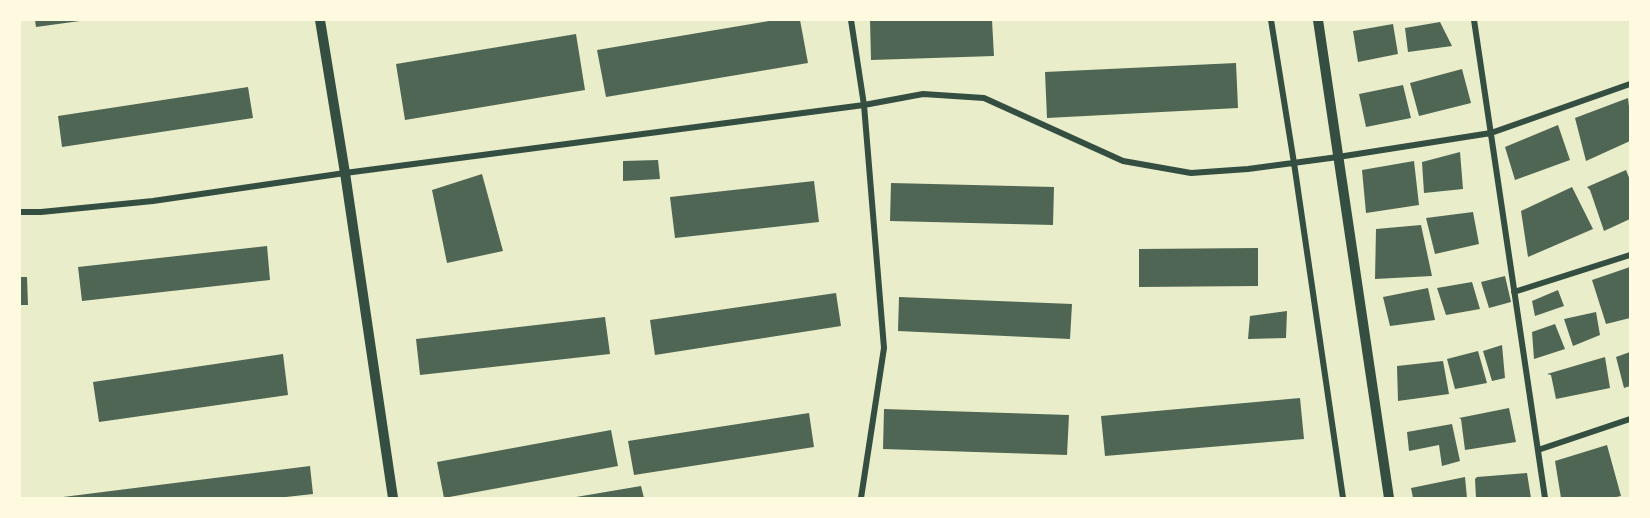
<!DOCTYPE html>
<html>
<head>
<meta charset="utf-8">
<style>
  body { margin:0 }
  #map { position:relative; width:1650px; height:518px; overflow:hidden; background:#e9edc9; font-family:"DejaVu Sans",sans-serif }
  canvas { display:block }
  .frame { position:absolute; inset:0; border:21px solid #fefae0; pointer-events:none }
</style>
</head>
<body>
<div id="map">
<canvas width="1650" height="518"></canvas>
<div class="frame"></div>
</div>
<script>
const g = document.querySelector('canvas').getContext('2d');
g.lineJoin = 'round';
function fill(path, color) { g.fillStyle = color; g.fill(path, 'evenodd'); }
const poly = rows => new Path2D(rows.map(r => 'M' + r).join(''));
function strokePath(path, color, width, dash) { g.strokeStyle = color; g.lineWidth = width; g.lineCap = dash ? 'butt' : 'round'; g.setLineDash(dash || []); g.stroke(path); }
const building = poly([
  [35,20,80,20,80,21,36,27],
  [775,20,800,20,808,63,606,97,597,50],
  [870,20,992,20,994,56,871,60],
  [1440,22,1452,46,1408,52,1405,28],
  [1393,24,1398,54,1358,62,1353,31],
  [576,34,585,90,405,120,396,64],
  [1236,63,1238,108,1047,118,1045,72],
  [1462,69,1471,103,1419,116,1410,83],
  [1403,85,1411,118,1366,127,1359,94],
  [248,87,253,118,62,147,58,116],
  [1628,98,1630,115,1630,141,1586,161,1575,118],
  [1558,125,1570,160,1515,180,1505,147],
  [1460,152,1463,189,1424,193,1422,162],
  [658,160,660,179,623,181,623,161],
  [1414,161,1419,205,1366,213,1362,170],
  [1626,170,1630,180,1630,219,1604,231,1590,190,1587,187],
  [482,174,503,251,447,263,432,190],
  [814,181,819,222,675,238,670,197],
  [891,183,1054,187,1053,225,890,221],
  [1572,187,1593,229,1528,257,1521,211],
  [1473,212,1479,244,1435,254,1426,218],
  [1421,225,1432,276,1375,279,1376,229],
  [267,246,270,280,82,301,78,267],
  [1258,248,1258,286,1139,287,1139,249],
  [1630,267,1630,318,1606,324,1592,280],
  [1505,276,1511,302,1489,308,1481,282],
  [20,277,27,277,28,305,20,305],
  [1472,282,1480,309,1446,315,1437,288],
  [1428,288,1435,320,1390,326,1383,297],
  [1558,290,1564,306,1535,316,1532,301],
  [836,293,841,326,655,355,650,320],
  [899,297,1072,304,1070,339,898,331],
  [1287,311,1286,338,1248,339,1250,316],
  [1596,312,1600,335,1573,346,1564,319],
  [605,317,610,354,420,375,416,339],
  [1555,324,1565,349,1534,359,1532,332],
  [1502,345,1505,378,1492,381,1483,351],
  [1478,351,1487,383,1455,389,1447,359],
  [1630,352,1630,386,1624,388,1616,357],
  [283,354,288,395,99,422,93,382],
  [1605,357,1610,388,1556,399,1551,375,1547,374],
  [1443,361,1449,394,1398,401,1397,366],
  [1300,398,1304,439,1105,456,1101,416],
  [1509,408,1516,442,1465,450,1461,419,1459,418],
  [884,409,1069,415,1067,455,883,449],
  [809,413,814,447,634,475,628,441],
  [1452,424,1460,461,1442,466,1439,445,1409,451,1407,432],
  [611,430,618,466,444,498,437,462],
  [1607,445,1621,496,1612,498,1561,498,1555,461],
  [310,466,313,494,277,498,63,498,63,497],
  [1527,473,1531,498,1476,498,1475,479,1477,477],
  [1465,477,1467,498,1413,498,1411,488],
  [641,486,644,498,576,498,576,497]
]);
const minor = poly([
  [851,20,864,105,884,348,861,498],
  [1271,20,1294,163,1343,498],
  [1474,20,1545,498],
  [20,212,41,212,153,201,345,173,864,105,923,94,984,98,1123,161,1191,173,1248,169,1338,157,1491,133,1630,84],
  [1514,292,1630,255],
  [1538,450,1630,419]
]);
const tertiary = poly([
  [320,20,345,173,393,498],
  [1318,20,1389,498]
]);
fill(building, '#4f6655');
strokePath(minor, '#344e41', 6);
strokePath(tertiary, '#344e41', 10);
</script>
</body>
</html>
